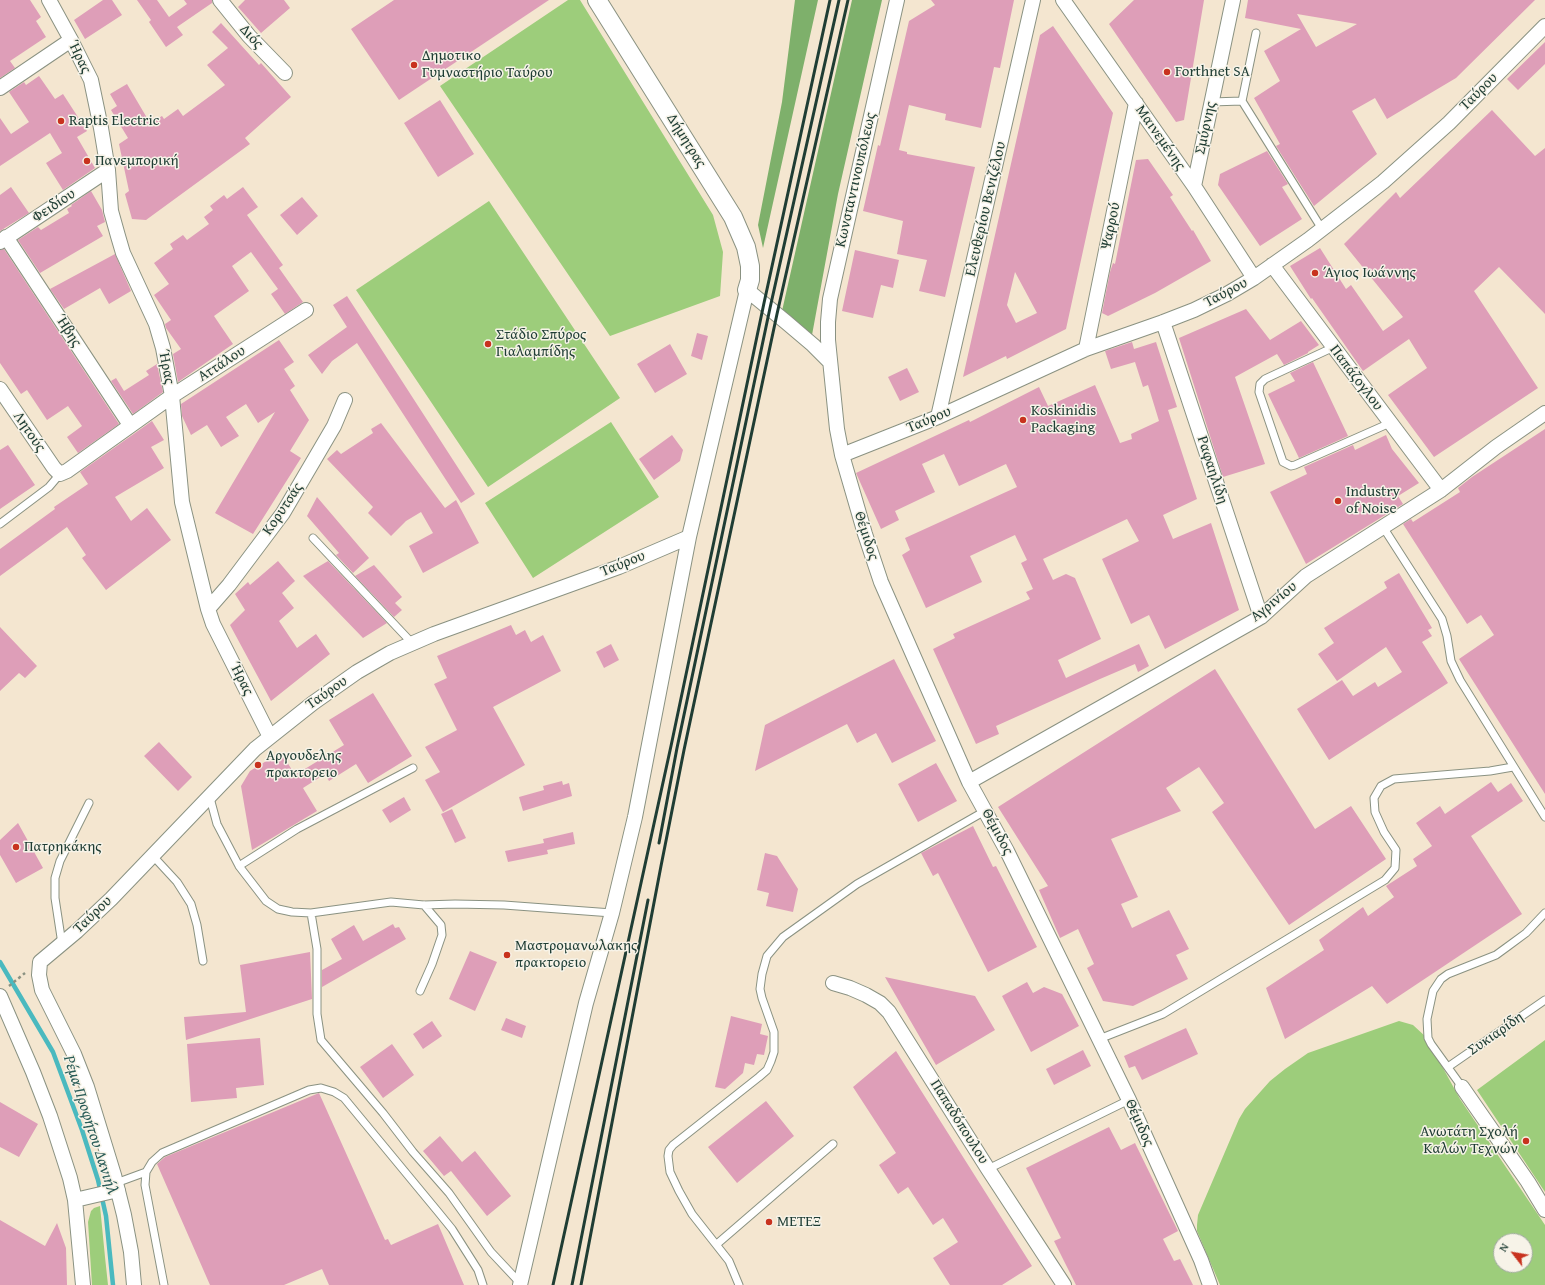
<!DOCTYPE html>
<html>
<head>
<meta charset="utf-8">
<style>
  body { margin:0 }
  #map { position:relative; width:1545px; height:1285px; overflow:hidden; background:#f4e6d0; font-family:"Gentium Book Plus",serif }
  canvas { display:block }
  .north { position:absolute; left:1493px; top:1233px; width:40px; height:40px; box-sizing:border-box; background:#f7f3e8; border:1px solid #a1aaa0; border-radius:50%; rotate:301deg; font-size:11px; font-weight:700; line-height:16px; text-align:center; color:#1f3d34 }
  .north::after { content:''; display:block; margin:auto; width:14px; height:18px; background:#c8321e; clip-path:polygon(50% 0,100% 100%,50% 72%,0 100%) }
</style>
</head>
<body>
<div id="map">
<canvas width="1545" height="1285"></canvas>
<div class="north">N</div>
</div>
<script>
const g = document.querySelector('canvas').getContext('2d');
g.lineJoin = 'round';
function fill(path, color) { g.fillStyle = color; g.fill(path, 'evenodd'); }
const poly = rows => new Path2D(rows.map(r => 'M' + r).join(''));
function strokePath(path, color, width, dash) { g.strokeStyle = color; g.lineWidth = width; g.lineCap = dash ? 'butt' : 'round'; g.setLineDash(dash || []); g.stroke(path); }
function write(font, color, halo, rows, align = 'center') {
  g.font = font + ' "Gentium Book Plus",serif'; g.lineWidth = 3; g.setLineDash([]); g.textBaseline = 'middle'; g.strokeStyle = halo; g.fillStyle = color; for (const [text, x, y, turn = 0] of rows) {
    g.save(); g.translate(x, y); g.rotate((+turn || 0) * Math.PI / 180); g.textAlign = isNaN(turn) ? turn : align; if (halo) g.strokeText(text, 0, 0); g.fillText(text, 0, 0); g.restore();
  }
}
const green = poly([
  [568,0,580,0,713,215,723,252,720,296,610,336,440,86],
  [489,201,620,398,488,487,356,290],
  [611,422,659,497,533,578,485,503],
  [1399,1021,1413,1025,1426,1037,1460,1099,1545,1225,1545,1285,1220,1285,1197,1231,1197,1225,1198,1215,1239,1119,1245,1109,1270,1081,1285,1069,1308,1053],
  [1501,1241,1525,1241,1525,1265,1501,1265],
  [1545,1040,1545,1192,1477,1090],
  [100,1206,105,1257,108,1285,92,1285,88,1222,91,1211,94,1208]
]);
const forest = poly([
  [795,0,818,0,763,248,758,225,782,102],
  [852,0,882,0,838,194,812,335,782,311]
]);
const stream = poly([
  [0,962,53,1052,82,1130,98,1180,106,1216,113,1285]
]);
const building = poly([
  [0,0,30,0,41,17,36,21,46,37,10,61,15,68,0,78],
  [103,0,112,0,122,15,85,39,74,20],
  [137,0,157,0,169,17,187,4,184,0,212,0,212,3,177,27,183,35,166,47,149,22,151,20],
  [245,0,284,0,290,8,261,33,238,7],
  [394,0,549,0,399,100,351,29],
  [931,0,1014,0,1000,68,994,67,981,128,945,120,946,114,909,105,899,150,907,152,907,154,975,167,945,297,919,291,927,260,897,254,903,221,863,211,878,145,880,146,909,21,935,5],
  [1134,0,1204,0,1184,120,1176,122,1109,24],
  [1248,0,1535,0,1456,78,1387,119,1375,98,1352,111,1377,154,1314,206,1276,146,1280,144,1254,98,1280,81,1264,51,1301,29,1245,18],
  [1297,14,1357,24,1316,47],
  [221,23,259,65,261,63,291,97,245,138,250,144,146,220,132,219,125,194,129,191,119,144,128,138,111,110,117,106,110,94,127,84,150,123,162,116,164,119,178,109,183,116,225,85,207,65,228,48,212,32],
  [1053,26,1113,113,1066,329,1007,359,1006,356,963,377,1040,35],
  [1015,272,1037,313,1016,323,1007,305],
  [1545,42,1545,64,1518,90,1507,79],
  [39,76,55,99,63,94,87,131,77,137,95,168,63,190,46,163,62,153,50,133,0,166,0,118,11,134,29,122,9,92,24,82,26,85],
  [440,100,474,154,438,177,404,123],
  [1492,110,1535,156,1545,148,1545,314,1499,267,1474,291,1538,388,1434,457,1388,395,1427,368,1409,339,1363,371,1312,298,1311,299,1290,266,1320,248,1346,289,1351,285,1383,331,1403,317,1344,244,1396,192,1400,198],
  [1267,151,1288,184,1282,187,1302,219,1260,246,1218,185,1220,174],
  [1148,159,1173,195,1170,197,1192,231,1193,230,1211,261,1155,293,1108,316,1102,313,1110,272,1113,263,1115,264,1136,160],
  [11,187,29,213,0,231,0,195],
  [243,187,258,207,247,215,283,265,279,268,303,302,285,314,271,294,278,289,251,252,232,266,249,291,214,316,233,344,178,382,173,354,181,349,166,328,165,324,171,320,154,295,169,284,154,263,173,249,170,244,183,235,187,240,209,224,204,217,213,210,210,206,224,195,227,199],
  [91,191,102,210,105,222,97,226,103,236,40,273,18,240,38,227,41,230,69,213,67,209,72,206,71,205],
  [302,197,318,216,297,235,280,215],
  [4,249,119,424,78,453,67,437,82,426,68,406,47,420,27,390,21,394,0,363,0,250],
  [855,250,899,260,893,288,881,285,873,318,842,311],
  [115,254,131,291,109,304,100,288,64,309,50,289],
  [347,296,475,494,461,503,357,343,332,361,322,374,308,355,347,327,333,305],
  [1246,309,1270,340,1301,321,1319,345,1308,352,1308,353,1284,365,1277,354,1235,377,1265,464,1223,477,1179,338],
  [697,333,708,336,702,360,691,356],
  [279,340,294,362,284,369,295,386,290,390,309,420,290,451,301,458,253,534,215,513,275,412,258,423,246,404,226,417,239,436,221,447,207,425,191,435,182,416,181,404],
  [1132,342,1134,349,1156,342,1177,407,1168,410,1197,499,1163,515,1173,539,1211,523,1239,610,1165,649,1149,615,1131,624,1102,559,1139,541,1127,519,1043,559,1053,580,1066,574,1075,578,1101,639,1058,660,1066,678,1139,644,1149,666,1138,672,1135,664,1100,679,996,726,999,734,976,744,933,649,955,638,953,634,1030,599,1026,592,1033,589,1021,563,1027,560,1015,535,970,556,982,582,926,608,902,555,910,550,905,538,1017,487,1006,464,959,486,944,454,922,464,935,492,895,511,899,520,881,529,856,473,969,420,970,422,1039,387,1048,406,1095,385,1120,443,1132,439,1131,434,1159,421,1148,385,1143,387,1135,362,1111,369,1105,351],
  [670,344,687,374,655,393,637,364],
  [1313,362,1348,436,1299,458,1268,394,1295,381,1290,373],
  [157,364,163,392,133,414,111,381,116,378,124,391,149,375,146,371],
  [907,368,919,392,900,401,888,377],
  [152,421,164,440,151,447,164,468,115,497,131,521,147,508,171,540,106,590,82,558,86,555,67,527,0,576,0,549,55,509,54,507,88,484,80,472],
  [381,423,445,508,456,500,479,543,423,573,409,546,433,533,421,512,406,521,391,536,368,513,373,507,327,459,337,450,341,454,373,433,371,429],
  [1545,429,1545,794,1459,659,1494,635,1481,615,1467,624,1403,524,1411,519,1413,522,1460,492,1458,488,1472,477],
  [672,435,683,450,680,461,654,480,639,459],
  [1386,435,1392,449,1419,483,1398,496,1403,504,1306,564,1270,492,1307,474,1304,467,1353,445,1355,450],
  [8,445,35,485,0,509,0,450],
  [317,497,369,558,353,573,336,555,339,553,307,516],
  [278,561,295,581,282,593,294,608,279,621,297,648,316,634,330,654,271,701,230,625,245,610,235,594,248,582,250,585],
  [328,561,387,623,363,638,303,576],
  [374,565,402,597,395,603,402,610,394,617,355,576],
  [1399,573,1432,628,1428,630,1432,636,1422,642,1448,683,1329,760,1297,709,1342,680,1353,696,1375,682,1378,687,1402,672,1386,647,1337,681,1318,654,1334,643,1324,628,1387,588,1384,582],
  [511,625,516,635,525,630,531,642,543,635,561,671,493,707,525,765,443,812,425,780,440,772,425,747,457,730,434,684,447,678,437,656],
  [0,627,37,666,25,678,19,673,0,691],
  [611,644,619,660,604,668,596,652],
  [894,659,936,741,892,763,876,733,857,743,847,724,755,771,765,725],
  [1215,669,1315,829,1351,806,1386,859,1289,925,1212,812,1224,803,1199,767,1166,788,1181,811,1111,839,1138,897,1121,904,1132,928,1169,910,1189,949,1176,955,1188,979,1133,1006,1103,1001,1087,968,1094,964,1078,929,1060,938,1039,890,1048,886,998,807],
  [373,693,412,756,368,783,356,764,329,781,325,774,303,788,317,811,252,850,241,786,250,771,281,752,295,775,344,745,329,720],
  [159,742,192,777,178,791,144,756],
  [936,763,957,801,918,822,898,784],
  [562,781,563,785,569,783,572,796,523,811,519,797,544,790,543,786],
  [1491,782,1498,792,1511,783,1523,801,1471,836,1522,914,1387,1004,1372,986,1285,1039,1266,988,1324,950,1319,940,1363,907,1368,916,1394,897,1386,886,1417,866,1413,859,1432,846,1416,823,1440,806,1445,814],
  [404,797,411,810,390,823,382,810],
  [452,809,466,838,455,843,441,814],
  [18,823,43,868,16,883,0,855,0,840],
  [973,826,993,867,996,866,1037,947,988,972,938,873,933,876,921,853],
  [573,832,575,844,547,850,548,854,508,862,505,851,544,843,543,839],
  [765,853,777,856,798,889,793,912,766,906,769,893,757,890],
  [393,924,395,928,399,927,406,939,322,987,322,970,342,959,331,939,354,925,363,941],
  [470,951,497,962,475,1011,449,999],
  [310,952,312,999,186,1040,184,1017,246,1012,240,965],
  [885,977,975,996,995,1030,936,1065],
  [1027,982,1033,993,1044,987,1062,994,1079,1026,1031,1052,1002,996],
  [731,1016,762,1024,760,1034,768,1036,764,1055,757,1054,754,1065,745,1063,743,1073,725,1089,715,1087],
  [506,1018,526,1026,522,1038,501,1030],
  [432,1021,442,1036,423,1049,413,1034],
  [1186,1028,1198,1054,1142,1080,1135,1066,1129,1068,1124,1056],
  [260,1038,264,1085,236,1088,237,1098,191,1102,187,1044],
  [392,1044,414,1075,383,1098,360,1067],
  [1083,1050,1091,1066,1054,1085,1046,1069],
  [896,1051,1032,1266,1002,1285,950,1285,933,1258,958,1242,943,1218,933,1225,908,1187,898,1194,879,1165,896,1153,853,1087],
  [319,1093,385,1240,388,1239,391,1245,438,1224,464,1285,329,1285,322,1269,284,1285,210,1285,157,1164,165,1157],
  [766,1101,794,1136,737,1183,708,1147],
  [0,1102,38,1124,19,1157,0,1147],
  [1109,1127,1121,1150,1135,1143,1178,1231,1163,1239,1174,1261,1180,1259,1193,1285,1076,1285,1054,1241,1061,1238,1026,1168],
  [440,1136,462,1162,475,1151,511,1196,487,1216,451,1171,444,1176,423,1151],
  [0,1220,45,1246,57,1223,66,1248,67,1285,0,1285]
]);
const path = poly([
  [9,986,25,973]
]);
const service = poly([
  [1242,101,1256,33],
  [1211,102,1242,101,1322,229],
  [1334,347,1265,379,1260,384,1259,392,1283,462,1291,466,1295,465,1390,423],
  [0,524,49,487,60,474],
  [1383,527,1442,619,1447,636,1451,661,1460,680,1545,817],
  [313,538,412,643],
  [210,798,217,824,239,866,266,901,278,909,292,912,311,913,391,902,424,905,455,904,504,905,612,913],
  [153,856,177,882,191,904,197,925,203,961],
  [239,866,297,829,413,768],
  [311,913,317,949,317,1014,321,1040,383,1113,413,1152,449,1193,491,1252,521,1284],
  [62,944,55,898,55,878,60,861,89,803],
  [420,991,432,964,442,935,441,925,424,905],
  [1099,1039,1163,1014,1385,880,1395,868,1396,850,1384,832,1375,812,1374,798,1381,786,1394,779,1490,771,1513,767],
  [1448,1067,1545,1000],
  [1462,1087,1431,1044,1428,1038,1427,1019,1433,991,1441,979,1448,974,1496,955,1507,947,1526,933,1545,913],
  [988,1169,1129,1100],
  [116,1183,146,1172],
  [717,1244,833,1144],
  [164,1285,145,1185,146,1172,152,1162,162,1153,309,1090,321,1088,334,1092,344,1098,439,1213,452,1229,478,1270,483,1285],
  [739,1285,729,1261,692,1214,679,1191,670,1172,668,1156,669,1150,673,1145,759,1077,767,1070,771,1061,774,1052,774,1032,762,998,760,989,762,974,767,956,783,937,857,884,985,811]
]);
const minor = poly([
  [49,0,71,40,91,80,101,128,108,170,111,211,118,236,123,253,156,324,163,348,172,396,182,502,208,609,213,624,270,737],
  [220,0,249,36,285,73],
  [897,0,830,299,828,322,828,340,837,429,842,455,865,534,881,582,969,782,1007,851,1129,1100,1201,1260,1210,1285],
  [1063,0,1194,186,1254,278],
  [0,88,71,40],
  [1194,186,1233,0],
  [6,237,130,425],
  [0,242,108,170],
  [1272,265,1441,490],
  [1163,322,1261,617],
  [1086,349,1136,103],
  [0,389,54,468,60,474,67,471,172,396,306,310],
  [938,417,1033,0],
  [842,455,938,417,1086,349,1163,322,1194,310,1227,294,1254,278,1308,240,1383,182,1449,123,1545,26],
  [208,609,229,585,283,513,334,426,345,400],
  [969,782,1261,617,1306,576,1441,490,1496,447,1545,413],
  [833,983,850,988,866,995,880,1003,889,1012,988,1169,1064,1285],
  [0,996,33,1072,50,1116,70,1178,75,1200,83,1285],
  [1462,1087,1528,1182,1545,1210],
  [75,1200,118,1190],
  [134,1285,131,1252,124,1215,114,1175,87,1087,74,1054,42,990,39,975,40,962,77,931,111,899,255,749,313,703,357,672,390,653,434,634,619,567,689,537],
  [520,1285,586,1003,612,913,635,817,689,537,747,290,786,322,813,345,830,362]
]);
const tertiary = poly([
  [597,0,733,217,746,247,750,266,750,280,747,290]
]);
const rail = poly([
  [659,843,677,748,770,308,839,0],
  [553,1285,671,746,764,303,830,0],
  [572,1285,648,900],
  [581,1285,661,866,684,750,777,314,848,0]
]);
const markers = [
  [414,65,4,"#c8321e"],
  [1167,72,4,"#c8321e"],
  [61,121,4,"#c8321e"],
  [87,161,4,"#c8321e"],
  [1315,273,4,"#c8321e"],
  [488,344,4,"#c8321e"],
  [1023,420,4,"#c8321e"],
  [1338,501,4,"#c8321e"],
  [258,765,4,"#c8321e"],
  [16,847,4,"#c8321e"],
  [507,955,4,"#c8321e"],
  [1526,1141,4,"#c8321e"],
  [769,1222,4,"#c8321e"]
];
const streetNames = [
  ["Διός",251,37,47],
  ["Ήρας",79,57,64],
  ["Ταύρου",1479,92,-45],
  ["Σμύρνης",1206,128,-78],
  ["Μαινεμένης",1160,138,55],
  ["Δήμητρας",686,141,58],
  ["Κωνσταντινουπόλεως",856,180,-77],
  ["Φειδίου",54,206,-34],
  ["Ελευθερίου Βενιζέλου",986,209,-77],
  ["Ψαρρού",1111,226,-78],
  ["Ταύρου",1226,293,-28],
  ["Ήβης",68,331,57],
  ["Αττάλου",222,364,-33],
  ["Ήρας",166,367,79],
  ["Παπάζογλου",1356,378,53],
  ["Ταύρου",929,420,-23],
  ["Λητούς",29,432,56],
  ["Ραφαηλίδη",1212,470,72],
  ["Κορυτσάς",283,509,-56],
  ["Θέμιδος",866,536,72],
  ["Ταύρου",623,564,-22],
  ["Αγρινίου",1274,602,-39],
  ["Ήρας",241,679,63],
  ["Ταύρου",327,693,-35],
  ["Θέμιδος",997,832,62],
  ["Ταύρου",93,915,-44],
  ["Συκιαρίδη",1496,1034,-35],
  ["Παπαδόπουλου",959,1122,58],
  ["Θέμιδος",1139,1123,66]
];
const poiNames = [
  ["Δημοτικο",422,56],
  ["Γυμναστήριο Ταύρου",422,73],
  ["Forthnet SA",1175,72],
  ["Raptis Electric",69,121],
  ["Πανεμπορική",95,161],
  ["Άγιος Ιωάννης",1323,273],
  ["Στάδιο Σπύρος",496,335],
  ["Γιαλαμπίδης",496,352],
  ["Koskinidis",1031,411],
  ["Packaging",1031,428],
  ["Industry",1346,492],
  ["of Noise",1346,509],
  ["Αργουδελης",266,756],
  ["πρακτορειο",266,773],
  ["Πατρηκάκης",24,847],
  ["Μαστρομανωλακης",515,946],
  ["πρακτορειο",515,963],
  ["Ανωτάτη Σχολή",1518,1132,"right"],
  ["Καλών Τεχνών",1518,1149,"right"],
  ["ΜΕΤΕΞ",777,1222]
];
const waterNames = [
  ["Ρέμα Προφήτου Δανιήλ",90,1125,72]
];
fill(green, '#9dcd7b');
fill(forest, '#7eb06b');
strokePath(stream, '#4ab9bf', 4.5);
fill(building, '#de9eb8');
strokePath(service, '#8a9282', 9);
strokePath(minor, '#8a9282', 16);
strokePath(tertiary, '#8a9282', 20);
strokePath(path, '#8a9282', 2.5, [3, 3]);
strokePath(service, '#fff', 7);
strokePath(minor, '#fff', 14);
strokePath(tertiary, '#fff', 18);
strokePath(rail, '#1f3d34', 3);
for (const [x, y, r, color] of markers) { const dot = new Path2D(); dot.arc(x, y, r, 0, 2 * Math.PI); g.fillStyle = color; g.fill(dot); strokePath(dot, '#f7f3e8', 1.5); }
write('15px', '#1f3d34', '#f7f3e8', streetNames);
write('15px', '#1f3d34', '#f7f3e8', poiNames, 'left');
write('italic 16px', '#2a5c57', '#f7f3e8', waterNames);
</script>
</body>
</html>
